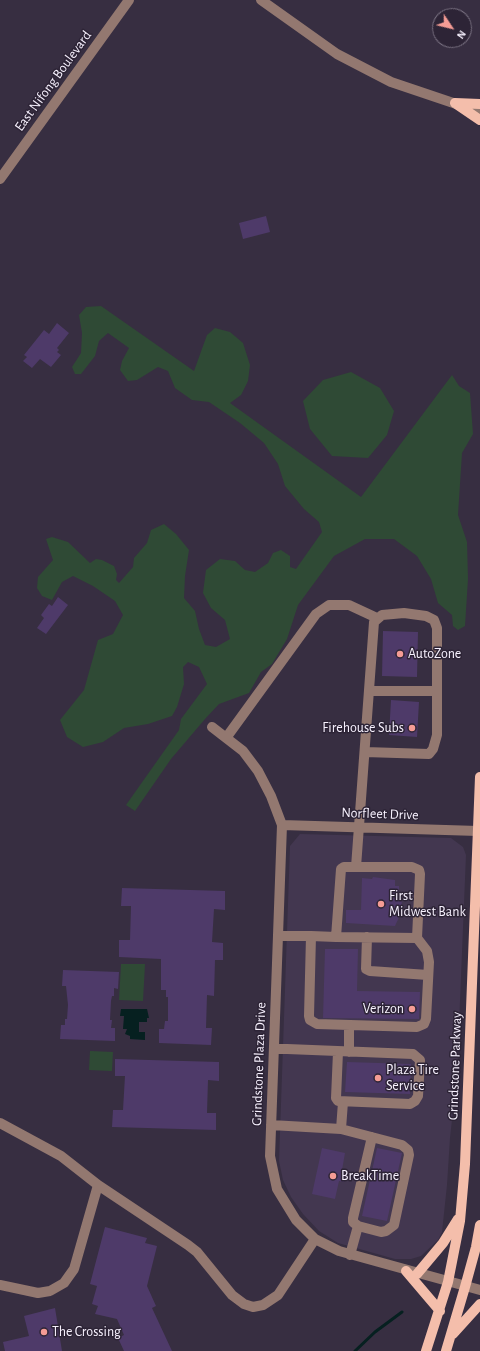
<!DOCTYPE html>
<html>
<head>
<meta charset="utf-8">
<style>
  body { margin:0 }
  #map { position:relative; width:480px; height:1351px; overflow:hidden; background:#372e41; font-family:"Alegreya Sans",sans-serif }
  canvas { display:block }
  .north { position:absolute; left:432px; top:8px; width:40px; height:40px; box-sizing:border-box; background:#2d2436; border:1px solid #7e7686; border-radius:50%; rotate:125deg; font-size:11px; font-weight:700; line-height:16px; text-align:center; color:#f7f1fe }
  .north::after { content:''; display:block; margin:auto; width:14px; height:18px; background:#f59c95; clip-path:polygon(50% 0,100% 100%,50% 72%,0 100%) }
</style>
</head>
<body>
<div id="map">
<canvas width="480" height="1351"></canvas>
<div class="north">N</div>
</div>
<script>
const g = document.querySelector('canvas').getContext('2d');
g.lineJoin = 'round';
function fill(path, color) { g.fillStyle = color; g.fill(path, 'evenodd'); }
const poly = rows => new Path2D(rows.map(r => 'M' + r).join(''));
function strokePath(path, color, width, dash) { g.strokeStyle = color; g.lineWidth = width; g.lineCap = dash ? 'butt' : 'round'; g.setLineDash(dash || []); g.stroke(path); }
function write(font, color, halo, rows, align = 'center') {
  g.font = font + ' "Alegreya Sans",sans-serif'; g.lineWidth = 3; g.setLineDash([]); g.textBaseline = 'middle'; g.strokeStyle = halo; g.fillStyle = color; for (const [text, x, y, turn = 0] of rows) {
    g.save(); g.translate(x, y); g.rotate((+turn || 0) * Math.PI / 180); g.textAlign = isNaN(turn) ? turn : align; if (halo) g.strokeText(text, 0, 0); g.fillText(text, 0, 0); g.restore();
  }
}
const built = poly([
  [300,834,451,838,463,847,466,855,457,1074,450,1138,447,1185,442,1232,438,1240,421,1256,411,1259,395,1259,338,1243,319,1231,303,1214,291,1197,283,1180,279,1161,290,846]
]);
const green = poly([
  [101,306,194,371,207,335,215,328,230,332,243,343,250,365,248,381,241,395,230,403,361,497,452,375,459,386,470,393,473,434,462,453,458,515,467,542,468,579,465,626,458,630,453,626,452,615,438,603,431,579,417,556,394,539,365,539,334,556,298,605,287,639,272,664,261,672,249,693,219,704,205,719,171,759,135,811,126,805,179,730,181,719,207,684,199,667,188,662,183,667,184,684,177,707,172,716,148,724,124,728,103,742,83,747,67,737,60,720,84,690,98,640,113,634,123,615,115,601,93,586,73,576,62,582,52,600,42,596,37,588,38,577,53,560,46,539,52,537,68,542,90,563,96,559,102,560,114,566,117,574,116,580,119,583,133,567,134,558,147,543,151,530,164,524,176,534,189,550,185,576,184,598,195,611,199,629,205,645,216,647,230,639,225,620,211,608,203,593,206,570,220,559,235,561,245,570,255,572,268,563,273,553,281,550,290,556,290,567,296,569,322,532,319,522,304,509,285,486,278,464,264,443,240,423,209,402,192,400,175,388,168,371,158,367,137,380,128,381,120,370,122,361,129,348,108,333,99,341,95,356,81,374,75,374,72,367,81,353,82,333,79,315,86,307],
  [351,372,380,388,394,411,387,435,368,458,332,456,310,429,303,401,323,380],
  [121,964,145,964,143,1001,119,1000],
  [90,1051,113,1052,112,1071,89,1070]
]);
const water = poly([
  [121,1009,147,1009,149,1018,147,1018,147,1022,139,1022,139,1032,145,1032,145,1040,130,1039,130,1036,125,1034,127,1029,123,1029,124,1016,120,1016]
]);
const stream = poly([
  [355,1351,375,1332,402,1312]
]);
const building = poly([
  [266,216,270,232,243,239,239,223],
  [57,323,69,333,57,348,59,350,57,352,61,355,51,367,40,359,32,368,23,361,27,357,24,355,44,330,49,334],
  [58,597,68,605,46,634,37,628,44,618,41,615,49,604,52,606],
  [383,631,418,632,417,677,382,676],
  [391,700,419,702,417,737,389,735],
  [373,877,395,880,395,886,399,886,399,897,402,898,401,913,395,926,346,923,346,910,361,910,362,878,372,879],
  [122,888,225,891,225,910,214,909,212,942,223,943,223,960,215,960,214,996,207,995,206,1028,212,1028,211,1045,159,1043,159,1029,164,1029,165,1021,168,1021,168,997,166,997,166,990,161,990,161,959,119,957,119,940,130,940,131,906,121,906],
  [325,949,358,949,357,991,420,992,419,1019,323,1018],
  [63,970,119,972,118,989,114,988,114,996,112,996,111,1001,110,1020,112,1020,111,1028,115,1028,115,1041,60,1039,61,1025,65,1025,65,1019,67,1019,68,1005,66,986,62,986],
  [115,1059,219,1062,219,1081,208,1080,207,1113,216,1113,216,1130,112,1127,113,1110,123,1110,125,1076,115,1076],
  [347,1062,411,1064,410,1094,345,1092],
  [322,1148,345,1153,342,1170,347,1171,344,1182,339,1181,335,1199,312,1194],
  [377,1148,402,1153,387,1221,362,1216],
  [105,1227,147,1238,145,1243,157,1246,147,1286,156,1306,152,1308,172,1351,124,1351,118,1338,124,1335,117,1319,95,1314,98,1306,92,1304,97,1286,90,1284],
  [55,1308,62,1351,5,1351,3,1342,29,1336,24,1316]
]);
const minor = poly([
  [261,0,337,54,391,82,480,112],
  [0,179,129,0],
  [369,691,437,691],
  [212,727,243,751,258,771,271,796,282,825,270,1156,277,1189,296,1220,315,1239,339,1251,480,1290],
  [226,738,316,614,329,605,349,605,377,618],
  [282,825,478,831],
  [356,867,374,622,382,615,404,613,426,616,434,620,437,628,437,735,433,749,429,754,365,752],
  [278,936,311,936,336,937,417,938,420,874,419,870,412,867,344,867,341,869,336,937],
  [311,936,309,1016,310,1020,317,1024,417,1027,424,1024,426,1019,429,962,427,951,417,938],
  [367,937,366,969,370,971,428,975],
  [274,1049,287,1049,413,1054,420,1060,418,1096,415,1101,410,1104,338,1101,336,1098,338,1052],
  [349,1052,349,1025],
  [0,1123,61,1156,98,1185],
  [271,1125,341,1129,343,1102],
  [341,1129,402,1145,408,1150,409,1155,394,1225,386,1231,381,1232,358,1226,350,1255],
  [358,1226,353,1222,353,1218,372,1137],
  [0,1285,38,1293,50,1291,64,1283,74,1269,98,1185,188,1245,197,1252,232,1295,244,1304,253,1307,263,1305,278,1295,315,1239]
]);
const major = poly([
  [455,103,480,120],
  [455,103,480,104],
  [406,1271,440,1311],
  [417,1274,443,1243,458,1219],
  [453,1334,480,1304],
  [426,1351,448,1282,460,1221,465,1164,480,777],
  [446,1351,465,1287,476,1247,480,1225]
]);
const markers = [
  [400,654,4,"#f59c95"],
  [412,728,4,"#f59c95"],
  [381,904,4,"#f59c95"],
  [412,1009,4,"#f59c95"],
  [378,1078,4,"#f59c95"],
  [333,1176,4,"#f59c95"],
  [44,1332,4,"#f59c95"]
];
const streetNames = [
  ["East Nifong Boulevard",53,81,-54],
  ["Norfleet Drive",380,814,2],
  ["Grindstone Plaza Drive",259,1064,-88],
  ["Grindstone Parkway",455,1066,-88]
];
const poiNames = [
  ["AutoZone",408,654],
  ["Firehouse Subs",404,728,"right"],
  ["First",389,896],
  ["Midwest Bank",389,912],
  ["Verizon",404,1009,"right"],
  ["Plaza Tire",386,1070],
  ["Service",386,1086],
  ["BreakTime",341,1176],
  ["The Crossing",52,1332]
];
fill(built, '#433750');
fill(green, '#2f4a35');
fill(water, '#062020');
strokePath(stream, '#062020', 3);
fill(building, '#4e3a69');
strokePath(minor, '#937870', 10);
strokePath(major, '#f4beab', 10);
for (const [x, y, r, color] of markers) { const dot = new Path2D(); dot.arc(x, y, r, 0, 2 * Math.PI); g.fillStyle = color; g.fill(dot); strokePath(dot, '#2d2436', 1.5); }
write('14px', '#f7f1fe', '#2d2436', streetNames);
write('14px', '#f7f1fe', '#2d2436', poiNames, 'left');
</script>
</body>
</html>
